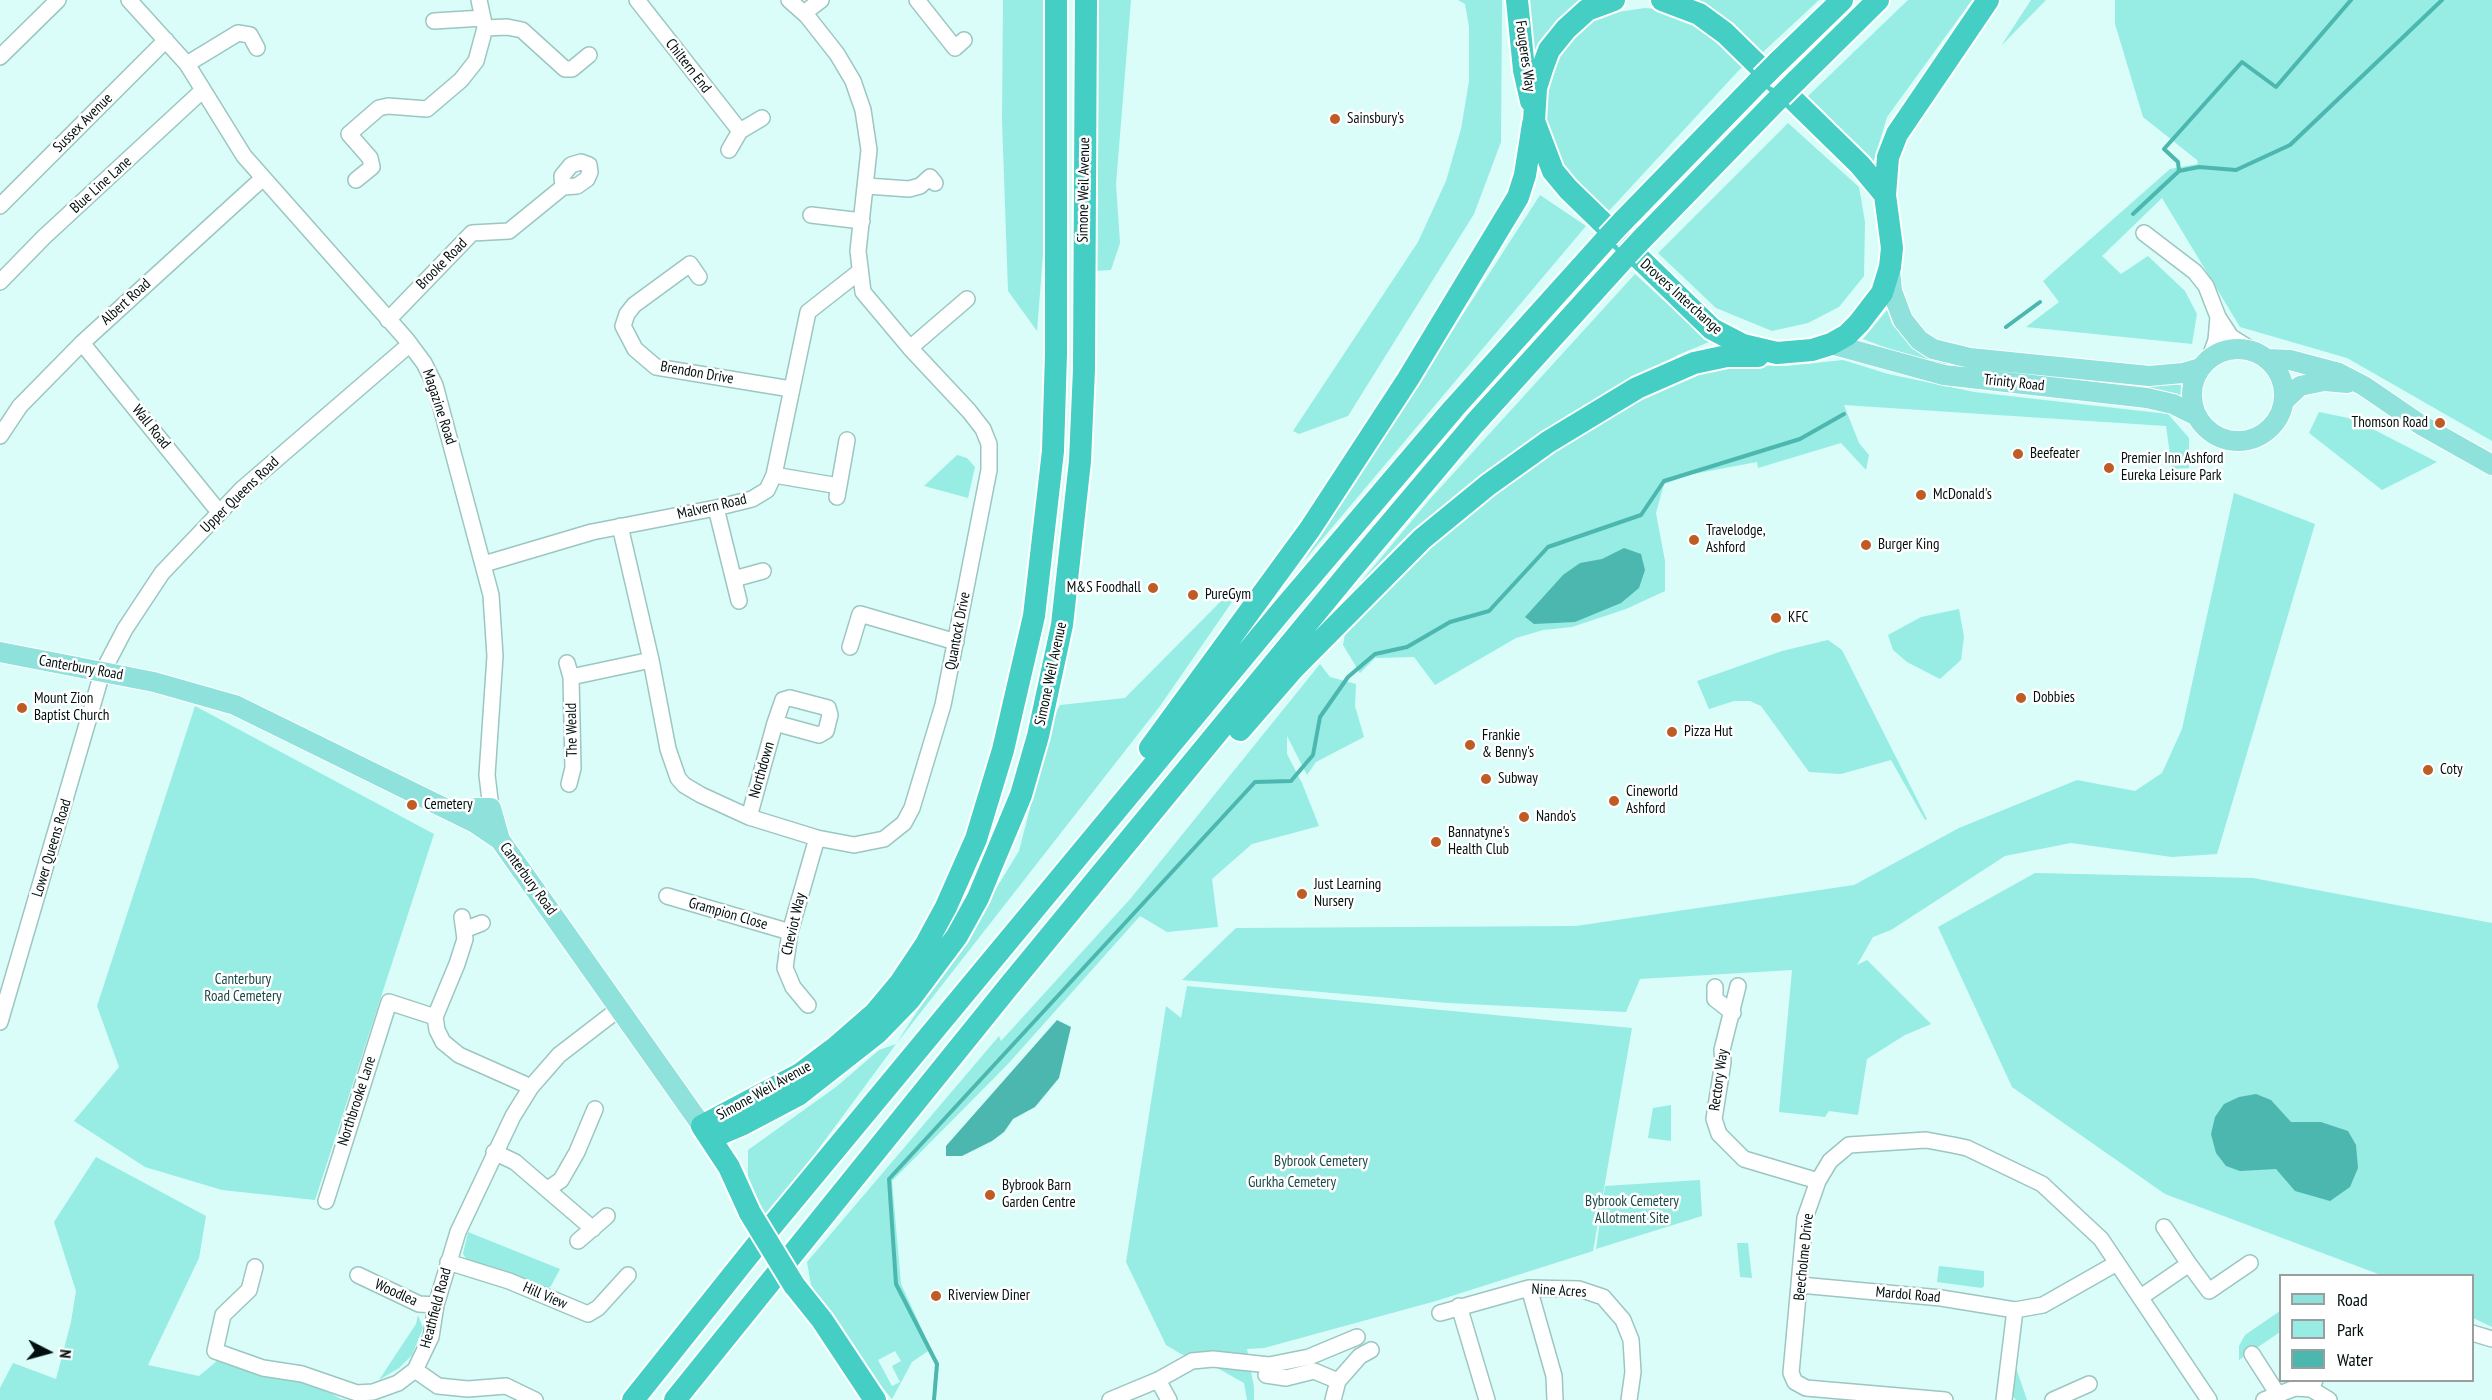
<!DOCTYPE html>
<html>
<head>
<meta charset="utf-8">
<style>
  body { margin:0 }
  #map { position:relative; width:2492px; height:1400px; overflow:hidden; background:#dafdf9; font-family:"PT Sans Narrow",sans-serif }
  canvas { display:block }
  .legend { position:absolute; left:2279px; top:1274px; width:195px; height:108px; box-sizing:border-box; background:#fff; border:2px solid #999f9f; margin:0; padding:8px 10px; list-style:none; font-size:18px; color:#010f0e }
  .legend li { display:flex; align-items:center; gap:12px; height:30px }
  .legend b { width:30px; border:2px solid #999f9f }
  .north { position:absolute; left:18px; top:1322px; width:60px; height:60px; -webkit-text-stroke:4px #fff; paint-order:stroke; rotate:96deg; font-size:16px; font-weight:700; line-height:24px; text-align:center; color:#010f0e }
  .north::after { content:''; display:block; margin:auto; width:21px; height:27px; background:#010f0e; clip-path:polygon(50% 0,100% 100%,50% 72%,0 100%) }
</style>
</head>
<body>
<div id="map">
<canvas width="2492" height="1400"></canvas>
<ul class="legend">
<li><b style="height:8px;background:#8fe2dc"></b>Road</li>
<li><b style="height:16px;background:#97ece4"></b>Park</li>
<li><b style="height:16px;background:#4cb7af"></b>Water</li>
</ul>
<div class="north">N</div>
</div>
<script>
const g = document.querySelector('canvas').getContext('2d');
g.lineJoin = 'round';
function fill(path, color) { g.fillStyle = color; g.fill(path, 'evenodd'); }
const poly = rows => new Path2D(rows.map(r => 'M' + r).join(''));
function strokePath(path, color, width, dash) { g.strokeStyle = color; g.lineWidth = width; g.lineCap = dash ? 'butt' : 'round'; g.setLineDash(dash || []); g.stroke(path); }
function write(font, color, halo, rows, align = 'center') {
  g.font = font + ' "PT Sans Narrow",sans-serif'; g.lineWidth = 5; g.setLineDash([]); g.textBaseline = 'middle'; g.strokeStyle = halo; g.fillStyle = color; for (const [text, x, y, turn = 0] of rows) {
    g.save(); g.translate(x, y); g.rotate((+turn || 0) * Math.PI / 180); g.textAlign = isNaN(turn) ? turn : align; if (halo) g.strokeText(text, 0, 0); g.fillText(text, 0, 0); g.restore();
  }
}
const green = poly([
  [1003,0,1047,0,1049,177,1037,331,1008,291,1002,120],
  [1095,0,1131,0,1116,184,1120,243,1111,270,1094,271,1097,219,1092,180],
  [1458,0,1502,0,1501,142,1474,214,1348,416,1299,434,1293,431,1418,242,1446,181,1461,129,1469,81,1469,27,1465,4],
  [1522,0,1581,0,1582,4,1532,68],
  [1691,0,1819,0,1762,53,1709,9],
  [1908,0,1972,0,1887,117,1873,164,1806,98],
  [2031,0,2046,0,2001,46],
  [2115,0,2492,0,2492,441,2347,358,2240,327,2162,198,2102,256,2121,274,2148,256,2185,291,2197,314,2192,344,2026,327,2059,302,2043,281,2170,169,2198,164,2197,160,2143,117,2115,24],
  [1645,8,1666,10,1696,21,1747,69,1741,68,1607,213,1582,191,1561,164,1544,118,1548,73,1569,38,1585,25,1611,13],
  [1788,123,1859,187,1865,222,1864,276,1839,307,1808,323,1772,331,1716,308,1658,253],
  [1540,195,1586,226,1303,562],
  [1635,274,1709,342,1678,355,1573,414,1344,602,1430,499],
  [1887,310,1892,324,1910,345,1937,360,2155,385,2181,385,2180,400,1961,370,1921,361,1863,339],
  [1843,360,1888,374,1974,392,2168,414,2189,438,2189,468,2172,469,2166,426,1844,405,1859,443,1869,455,1866,470,1841,443,1758,468,1757,462,1693,474,1664,484,1656,513,1665,561,1665,591,1626,609,1572,627,1543,630,1516,638,1435,685,1414,657,1375,658,1360,673,1343,645,1347,622,1427,546,1556,447,1629,403,1685,375,1719,365,1787,366],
  [2319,412,2353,419,2437,462,2382,490,2309,433],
  [957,455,967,458,975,467,968,498,924,486],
  [2234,493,2315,524,2217,854,2172,857,2071,843,2005,856,1891,930,1873,937,1857,965,1867,960,1931,1024,1905,1035,1867,1059,1858,1115,1829,1111,1825,1117,1779,1112,1792,970,1640,979,1626,1012,1448,1003,1182,980,1236,928,1576,926,1854,885,1959,828,2077,780,2135,791,2162,773,2182,729],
  [1227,595,1232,602,1160,706,896,1044,766,1220,748,1176,748,1150,836,1087,879,1050,896,1044,980,915,1019,851,1053,718,1060,705,1125,698],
  [1959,609,1964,637,1961,660,1940,679,1907,662,1893,650,1888,635,1921,617],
  [1828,640,1842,650,1927,819,1925,820,1891,760,1841,774,1809,772,1761,706,1750,701,1734,701,1709,709,1697,681,1782,651],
  [1320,664,1330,677,1356,684,1355,706,1364,737,1316,762,1307,775,1287,736,1287,754,1302,783,1319,826,1252,844,1212,879,1218,927,1167,932,1140,916,1008,1064,892,1181,901,1284,931,1349,912,1362,892,1399,857,1358,811,1285,807,1262,999,1036,1001,1041,1131,898],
  [895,1351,901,1361,892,1366,900,1382,892,1386,878,1360],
  [195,706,434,834,315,1200,222,1190,145,1167,74,1121,119,1067,97,1006],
  [2035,873,2253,878,2492,923,2492,1327,2473,1318,2472,1276,2381,1275,2165,1194,2012,1087,1938,927],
  [1187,986,1632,1028,1593,1251,1436,1301,1264,1348,1247,1349,1254,1387,1254,1400,1247,1400,1244,1383,1212,1365,1181,1354,1166,1345,1126,1262,1166,1006,1181,1018],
  [1671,1105,1671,1141,1648,1138,1653,1108],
  [96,1157,206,1216,199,1258,148,1365,199,1376,218,1360,259,1375,316,1385,341,1399,349,1400,0,1400,0,1388,13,1363,56,1379,71,1322,76,1291,54,1222],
  [1700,1180,1702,1216,1596,1249,1605,1186],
  [468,1232,560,1269,551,1286,547,1289,469,1263,463,1254],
  [1737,1243,1748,1243,1752,1278,1740,1277],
  [1939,1266,1984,1271,1984,1286,1982,1288,1937,1282],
  [2280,1311,2280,1332,2239,1360,2239,1346,2245,1335],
  [418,1315,423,1328,412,1355,399,1368,379,1380,416,1324],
  [2014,1362,2027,1400,2016,1400,2010,1393]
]);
const water = poly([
  [1624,548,1641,554,1645,570,1639,588,1621,603,1575,622,1534,624,1525,617,1563,575,1580,563,1602,559],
  [1057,1020,1071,1027,1059,1078,1035,1107,1013,1119,1004,1132,992,1141,962,1156,946,1156,946,1146],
  [2256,1094,2271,1100,2291,1122,2321,1122,2348,1131,2356,1145,2358,1168,2350,1187,2330,1201,2295,1191,2276,1169,2240,1171,2226,1166,2216,1153,2211,1134,2215,1117,2224,1104,2239,1097]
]);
const stream = poly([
  [2179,171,2178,162,2164,149,2242,62,2276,87,2351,0],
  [2133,214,2179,171,2199,167,2236,170,2290,145,2442,0],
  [2006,327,2040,302],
  [934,1400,937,1364,896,1284,889,1179,1255,782,1291,781,1313,755,1320,717,1348,677,1375,654,1407,647,1450,622,1489,611,1548,547,1641,515,1664,481,1800,439,1844,414]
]);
const minor = poly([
  [129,0,187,64,244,156,406,339,424,363,435,385,491,595,495,656,487,775,491,808],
  [637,0,740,131],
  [917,0,955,48,964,40],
  [804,13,821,0],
  [434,21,483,18],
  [485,28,507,27,522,30,565,69,572,69,589,55],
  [0,57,58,0],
  [187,64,238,33,250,35,257,48],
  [729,150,740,131,762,118],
  [356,180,372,167,370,158,349,134,379,108,388,106,427,109,461,80,476,61,485,28,479,0],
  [867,186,909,189,920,186,930,177,935,183],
  [0,206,166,40],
  [811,215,862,221],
  [2144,233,2195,272,2206,286,2218,317,2231,337,2252,350],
  [699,277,690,264,634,305,627,314,623,326,635,349,656,367,791,389],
  [0,282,44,237,203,90],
  [388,320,472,233,509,231,563,187,577,186,587,179,590,172,589,165,581,162,571,165,562,176,563,187],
  [82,343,219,512],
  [910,348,967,299],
  [2210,357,2216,340,2218,317],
  [0,436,20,406,82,343,263,178],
  [774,475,839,486],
  [837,497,847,440],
  [716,508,739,601],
  [620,526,651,660,668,749,678,778,684,785,701,795,749,817,817,838,854,845,884,839,904,823,912,808,943,705,989,470,989,444,983,429,969,411,910,348,863,292,858,251,869,150,863,110,853,81,837,54,807,16,789,0],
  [484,564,592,532,716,508,752,499,767,490,774,475,808,312,859,272],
  [734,579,763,571],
  [850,647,860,614,956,642],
  [567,663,571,677,573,768,569,784],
  [571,677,651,660],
  [790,698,828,708,830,715,826,731,819,735,775,723,783,700,790,698],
  [749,817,775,723],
  [667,896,790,932],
  [462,917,465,939,457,964,435,1017,437,1030,443,1042,459,1055,531,1087],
  [464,930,482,923],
  [1738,986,1722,1050,1723,1062,1714,1119,1719,1134,1744,1159,1818,1181],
  [1715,987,1715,999,1733,1013],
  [808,1005,793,987,785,968,790,932,817,838],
  [0,1022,102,673,125,629,162,573,242,489,410,344],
  [494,1152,515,1162,593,1229],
  [548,1189,561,1180,577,1152,595,1109],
  [326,1201,389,1002,435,1017],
  [2164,1227,2189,1264],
  [578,1241,607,1216],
  [448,1262,509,1281,588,1314,598,1308,628,1275],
  [358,1275,419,1304,436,1305],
  [1800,1285,1941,1298,2015,1310,2043,1305,2117,1263],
  [1529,1288,1554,1376,1555,1400],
  [2141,1297,2189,1264,2209,1291,2250,1263],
  [1459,1306,1487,1400],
  [1440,1313,1529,1288,1579,1289,1603,1297,1623,1320,1631,1340,1633,1372,1629,1400],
  [2472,1333,2492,1339],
  [215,1351,263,1368,302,1374,357,1393,373,1392,398,1383,415,1370,431,1337,436,1305,458,1232,513,1116,531,1087,559,1055,620,1008],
  [215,1351,223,1315,249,1290,255,1267],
  [2252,1354,2277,1393],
  [415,1370,438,1386,468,1389,506,1386,535,1400],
  [1266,1375,1286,1378,1314,1371,1338,1381],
  [1158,1380,1169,1400],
  [2311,1389,2329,1400],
  [1110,1400,1158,1380,1192,1361,1213,1359,1269,1365,1309,1357,1357,1337],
  [1333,1400,1338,1381,1360,1356,1371,1350],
  [1945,1400,1806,1388,1795,1382,1791,1373,1805,1218,1818,1181,1830,1161,1849,1145,1926,1140,1953,1145,1967,1148,2042,1184,2101,1239,2209,1400],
  [2004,1400,2015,1310],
  [2053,1400,2089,1384],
  [2264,1400,2295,1388,2311,1389,2315,1380]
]);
const major = poly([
  [1890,270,1892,291,1903,320,1919,340,1933,349,1970,358,2149,376,2183,373,2200,368],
  [1831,344,1944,375,2147,398,2173,404,2197,416],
  '2192 395a46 46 0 1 1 92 0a46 46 0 1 1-92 0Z',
  [2268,359,2290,360,2339,373,2364,386,2421,425,2492,465],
  [2284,401,2300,386,2324,381,2347,383],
  [0,652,154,682,235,705,475,823,500,840,702,1126],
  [456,813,473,808,491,808,500,840]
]);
const highway = poly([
  [1517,0,1524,70,1531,101],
  [1614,0,1587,10,1566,29,1549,50,1542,69,1536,88,1534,121,1553,171,1568,189,1712,329,1743,345,1777,353,1812,350,1831,344,1847,335,1859,323,1882,293,1890,267,1892,248,1885,195,1860,165,1725,33,1699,14,1662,0],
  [1777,63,1842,0],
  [1796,81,1878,0],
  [1885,195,1888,157,1897,134,1988,0],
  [1622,222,1762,78],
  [1641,240,1781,96],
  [1240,730,1293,669,1422,539,1488,485,1548,442,1637,388,1694,363,1727,356,1758,356],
  [1150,748,1310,529,1408,379,1518,197,1525,175,1533,124],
  [710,1138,743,1124,798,1095,877,1033,910,999,957,936,978,898,1021,795,1038,736,1062,625,1080,461,1084,369,1086,0],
  [750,1213,729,1167,702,1126,800,1074,836,1047,875,1013,900,983,926,944,946,907,976,839,1003,750,1034,616,1053,451,1056,354,1056,0],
  [794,1285,822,1320,875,1400],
  [633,1400,771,1227,1283,609,1454,408,1608,237],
  [675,1400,1009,986,1351,570,1475,423,1627,255]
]);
const highwayBridge = poly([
  [1762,78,1777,63],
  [1781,96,1796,81],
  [1608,237,1622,222],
  [1627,255,1641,240],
  [750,1213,794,1285]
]);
const markers = [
  [1335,119,6,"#bf5b24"],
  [2440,423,6,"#bf5b24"],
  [2018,454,6,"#bf5b24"],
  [2109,468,6,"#bf5b24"],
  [1921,495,6,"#bf5b24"],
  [1694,540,6,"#bf5b24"],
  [1866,545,6,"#bf5b24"],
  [1153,588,6,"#bf5b24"],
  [1193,595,6,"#bf5b24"],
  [1776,618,6,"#bf5b24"],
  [2021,698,6,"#bf5b24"],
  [22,708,6,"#bf5b24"],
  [1672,732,6,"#bf5b24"],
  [1470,745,6,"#bf5b24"],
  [2428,770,6,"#bf5b24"],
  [1486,779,6,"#bf5b24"],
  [1614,801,6,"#bf5b24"],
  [412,805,6,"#bf5b24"],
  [1524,817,6,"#bf5b24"],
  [1436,842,6,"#bf5b24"],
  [1302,894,6,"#bf5b24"],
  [990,1195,6,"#bf5b24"],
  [936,1296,6,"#bf5b24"]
];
const streetNames = [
  ["Fougeres Way",1525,56,82],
  ["Chiltern End",688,66,52],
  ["Sussex Avenue",83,123,-45],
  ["Blue Line Lane",101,185,-42],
  ["Simone Weil Avenue",1084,190,-89],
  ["Brooke Road",442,264,-45],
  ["Drovers Interchange",1681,297,42],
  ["Albert Road",126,302,-42],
  ["Brendon Drive",697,373,10],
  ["Trinity Road",2014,383,6],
  ["Magazine Road",439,407,72],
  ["Wall Road",151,427,51],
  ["Upper Queens Road",240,495,-44],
  ["Malvern Road",712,507,-13],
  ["Quantock Drive",958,631,-79],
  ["Canterbury Road",81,668,10],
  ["Simone Weil Avenue",1051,674,-78],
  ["The Weald",572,730,-91],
  ["Northdown",762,770,-74],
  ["Lower Queens Road",52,848,-73],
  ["Canterbury Road",528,879,54],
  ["Grampion Close",728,914,16],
  ["Cheviot Way",794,924,-77],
  ["Rectory Way",1719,1080,-82],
  ["Simone Weil Avenue",764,1091,-29],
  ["Northbrooke Lane",357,1101,-72],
  ["Beecholme Drive",1804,1257,-84],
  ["Nine Acres",1559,1291,3],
  ["Woodlea",396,1293,24],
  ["Mardol Road",1908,1295,5],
  ["Hill View",545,1296,23],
  ["Heathfield Road",436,1308,-75]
];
const poiNames = [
  ["Sainsbury's",1347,119],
  ["Thomson Road",2428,423,"right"],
  ["Beefeater",2030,454],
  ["Premier Inn Ashford",2121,459],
  ["Eureka Leisure Park",2121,476],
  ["McDonald's",1933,495],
  ["Travelodge,",1706,531],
  ["Ashford",1706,548],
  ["Burger King",1878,545],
  ["M&S Foodhall",1141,588,"right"],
  ["PureGym",1205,595],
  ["KFC",1788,618],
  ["Dobbies",2033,698],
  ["Mount Zion",34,699],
  ["Baptist Church",34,716],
  ["Pizza Hut",1684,732],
  ["Frankie",1482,736],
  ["& Benny's",1482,753],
  ["Coty",2440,770],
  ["Subway",1498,779],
  ["Cineworld",1626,792],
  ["Ashford",1626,809],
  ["Cemetery",424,805],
  ["Nando's",1536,817],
  ["Bannatyne's",1448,833],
  ["Health Club",1448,850],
  ["Just Learning",1314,885],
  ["Nursery",1314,902],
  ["Bybrook Barn",1002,1186],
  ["Garden Centre",1002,1203],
  ["Riverview Diner",948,1296]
];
const parkNames = [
  ["Canterbury",243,980],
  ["Road Cemetery",243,997],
  ["Bybrook Cemetery",1321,1162],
  ["Gurkha Cemetery",1292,1183],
  ["Bybrook Cemetery",1632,1202],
  ["Allotment Site",1632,1219]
];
fill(green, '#97ece4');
fill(water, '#4cb7af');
strokePath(stream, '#4cb7af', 4);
strokePath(minor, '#9bc6c1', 18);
strokePath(major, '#fff', 22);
strokePath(highway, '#fff', 26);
strokePath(minor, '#fff', 15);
strokePath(major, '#8fe2dc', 20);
strokePath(highway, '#44cec4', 22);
strokePath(highwayBridge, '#fff', 26, []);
strokePath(highwayBridge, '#44cec4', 22);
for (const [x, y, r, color] of markers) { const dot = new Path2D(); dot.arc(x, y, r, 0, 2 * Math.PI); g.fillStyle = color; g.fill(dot); strokePath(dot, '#fff', 2); }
write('15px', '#010f0e', '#fff', streetNames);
write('15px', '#010f0e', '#fff', poiNames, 'left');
write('15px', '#1a4a46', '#fff', parkNames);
</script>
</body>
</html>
